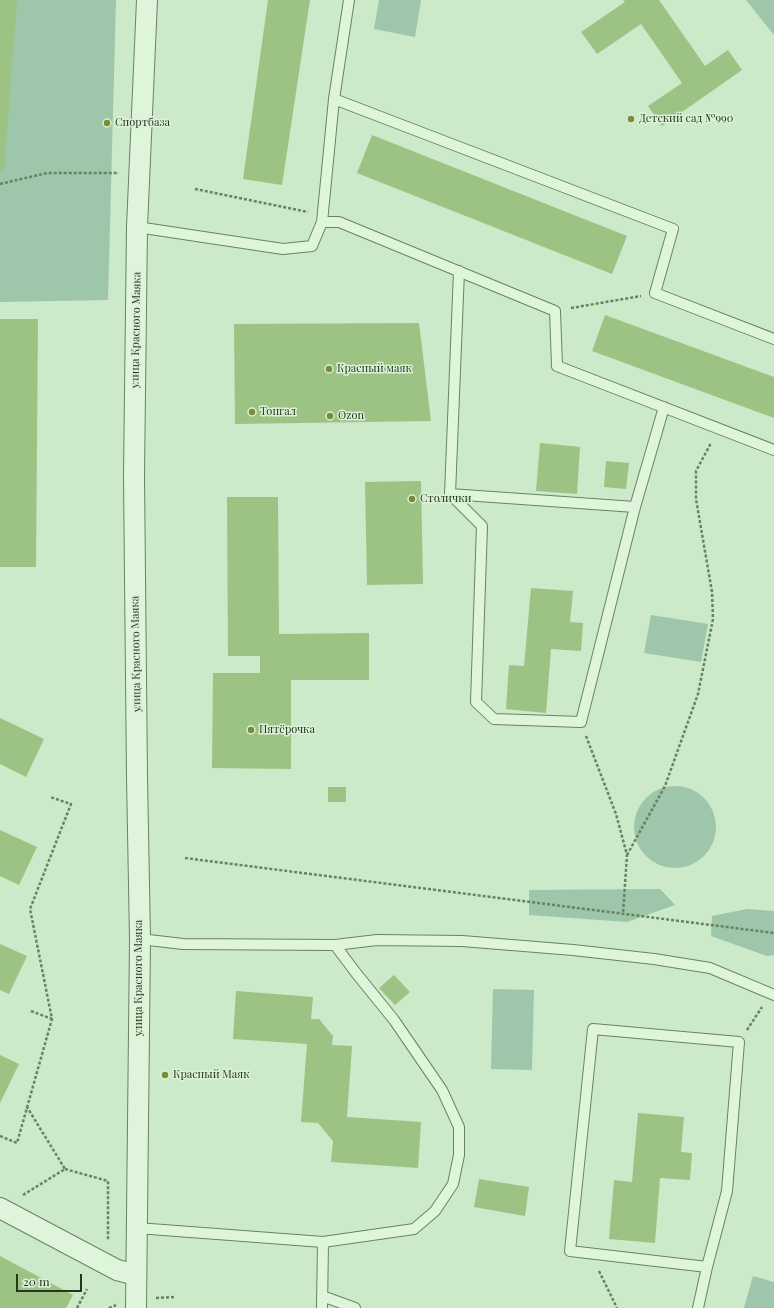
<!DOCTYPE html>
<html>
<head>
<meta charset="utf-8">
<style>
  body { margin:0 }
  #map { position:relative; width:774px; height:1308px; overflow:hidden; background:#cce9c9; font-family:"Playfair Display",serif }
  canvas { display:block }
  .scale { position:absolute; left:16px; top:1274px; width:66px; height:18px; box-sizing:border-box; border:2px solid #283621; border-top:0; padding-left:5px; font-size:12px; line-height:14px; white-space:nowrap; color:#283621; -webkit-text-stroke:3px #daf2d7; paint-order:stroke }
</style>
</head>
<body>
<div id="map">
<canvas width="774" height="1308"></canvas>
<div class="scale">20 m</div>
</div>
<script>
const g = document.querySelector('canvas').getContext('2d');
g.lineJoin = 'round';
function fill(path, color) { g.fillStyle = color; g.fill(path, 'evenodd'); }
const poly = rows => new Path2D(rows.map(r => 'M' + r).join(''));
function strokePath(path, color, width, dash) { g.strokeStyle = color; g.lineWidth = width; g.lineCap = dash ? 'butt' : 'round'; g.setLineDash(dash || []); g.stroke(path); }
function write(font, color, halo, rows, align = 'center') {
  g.font = font + ' "Playfair Display",serif'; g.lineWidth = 3; g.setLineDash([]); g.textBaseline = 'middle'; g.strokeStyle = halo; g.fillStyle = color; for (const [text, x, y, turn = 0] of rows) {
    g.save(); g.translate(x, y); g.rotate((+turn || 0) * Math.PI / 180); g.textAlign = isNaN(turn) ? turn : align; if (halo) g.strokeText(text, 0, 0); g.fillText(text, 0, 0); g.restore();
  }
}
const green = poly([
  [0,0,116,0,108,300,0,302],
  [379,0,421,0,415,37,374,29],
  [746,0,774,0,774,35],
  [651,615,708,624,701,662,644,653],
  '634 827a41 41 0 1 1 82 0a41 41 0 1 1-82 0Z',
  [660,889,675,905,627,922,529,915,529,890],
  [747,909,774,911,774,955,767,956,711,936,712,916],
  [493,989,534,990,532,1070,491,1069],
  [753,1276,774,1282,774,1308,744,1308]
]);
const building = poly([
  [0,0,17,0,4,172,0,171],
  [268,0,310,0,282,185,243,179],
  [623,0,659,0,705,66,728,50,742,70,662,126,648,106,682,83,641,24,597,54,581,32,625,2],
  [372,135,627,236,612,274,357,173],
  [605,315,774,377,774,418,592,351],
  [0,319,38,319,36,567,0,567],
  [419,323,431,421,235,424,234,324],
  [540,443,580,447,577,494,536,491],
  [606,461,629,463,626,489,604,487],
  [421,481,423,584,367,585,365,482],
  [227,497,278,497,279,634,369,633,369,680,291,680,291,769,212,768,213,673,260,673,260,656,228,656],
  [531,588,573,591,570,622,583,623,581,651,551,649,546,713,506,709,509,665,524,666],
  [0,718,44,739,26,777,0,764],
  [328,787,346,787,346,802,328,802],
  [0,830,37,847,19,885,0,876],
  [0,944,27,956,9,994,0,990],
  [394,975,410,992,395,1005,379,988],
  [236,991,313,997,311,1019,319,1019,333,1036,332,1045,352,1046,347,1117,421,1122,418,1168,331,1162,333,1141,318,1123,301,1122,307,1044,233,1039],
  [0,1055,19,1064,0,1103],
  [638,1113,684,1117,681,1152,692,1153,690,1180,660,1178,655,1243,609,1239,614,1180,632,1182],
  [479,1179,529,1187,525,1216,474,1207],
  [0,1256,73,1295,66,1308,0,1308]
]);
const path = poly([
  [0,184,47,173,119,173],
  [195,189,308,212],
  [571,308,641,296],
  [586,736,616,814,627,855,623,914],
  [627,855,665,786,698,694,713,619,712,592,696,499,696,471,711,443],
  [185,858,774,933],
  [31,1011,52,1019],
  [747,1030,762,1007],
  [0,1136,17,1143,52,1019,30,909,71,804,50,797],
  [65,1169,108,1181,108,1240],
  [23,1195,65,1169,27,1107],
  [599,1271,617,1308],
  [156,1298,175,1297],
  [77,1308,87,1289],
  [109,1308,116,1305]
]);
const service = poly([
  [334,99,673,229,655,293,774,339],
  [322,222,334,99,349,0],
  [137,227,283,249,312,246,322,222,339,222,555,311,557,366,774,450],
  [459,271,450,494,635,507,664,407],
  [450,494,482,526,476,702,494,719,581,722,635,507],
  [335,945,377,940,462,941,573,950,654,959,710,968,774,995],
  [137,1228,323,1242,414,1229,435,1211,453,1184,459,1155,459,1127,442,1090,394,1020,356,973,335,945,183,944,140,939],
  [322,1296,355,1308],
  [322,1308,323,1242],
  [698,1308,707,1267,727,1191,739,1042,593,1029,570,1251,707,1267]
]);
const minor = poly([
  [0,1208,117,1270,136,1275],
  [136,1308,140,939,137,777,134,476,137,227,147,0]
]);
const markers = [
  [631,119,4,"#7b8b37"],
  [107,123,4,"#7b8b37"],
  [329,369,4,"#7b8b37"],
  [252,412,4,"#7b8b37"],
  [330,416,4,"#7b8b37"],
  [412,499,4,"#7b8b37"],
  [251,730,4,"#7b8b37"],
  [165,1075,4,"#7b8b37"]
];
const poiNames = [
  ["Детский сад №990",639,119],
  ["Спортбаза",115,123],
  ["Красный маяк",337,369],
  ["Тонгал",260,412],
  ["Ozon",338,416],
  ["Столички",420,499],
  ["Пятёрочка",259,730],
  ["Красный Маяк",173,1075]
];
const streetNames = [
  ["улица Красного Маяка",136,330,-89],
  ["улица Красного Маяка",136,654,-91],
  ["улица Красного Маяка",139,978,-90]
];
fill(green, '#9ec6aa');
fill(building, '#9cc383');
strokePath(service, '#69835f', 12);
strokePath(minor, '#69835f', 22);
strokePath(path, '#69835f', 2.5, [3, 2]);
strokePath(service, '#def5db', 10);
strokePath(minor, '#def5db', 20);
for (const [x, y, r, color] of markers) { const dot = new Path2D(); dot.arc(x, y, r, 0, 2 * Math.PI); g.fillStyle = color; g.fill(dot); strokePath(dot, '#daf2d7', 1.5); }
write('11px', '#283621', '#daf2d7', poiNames, 'left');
write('11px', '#283621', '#daf2d7', streetNames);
</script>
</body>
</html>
